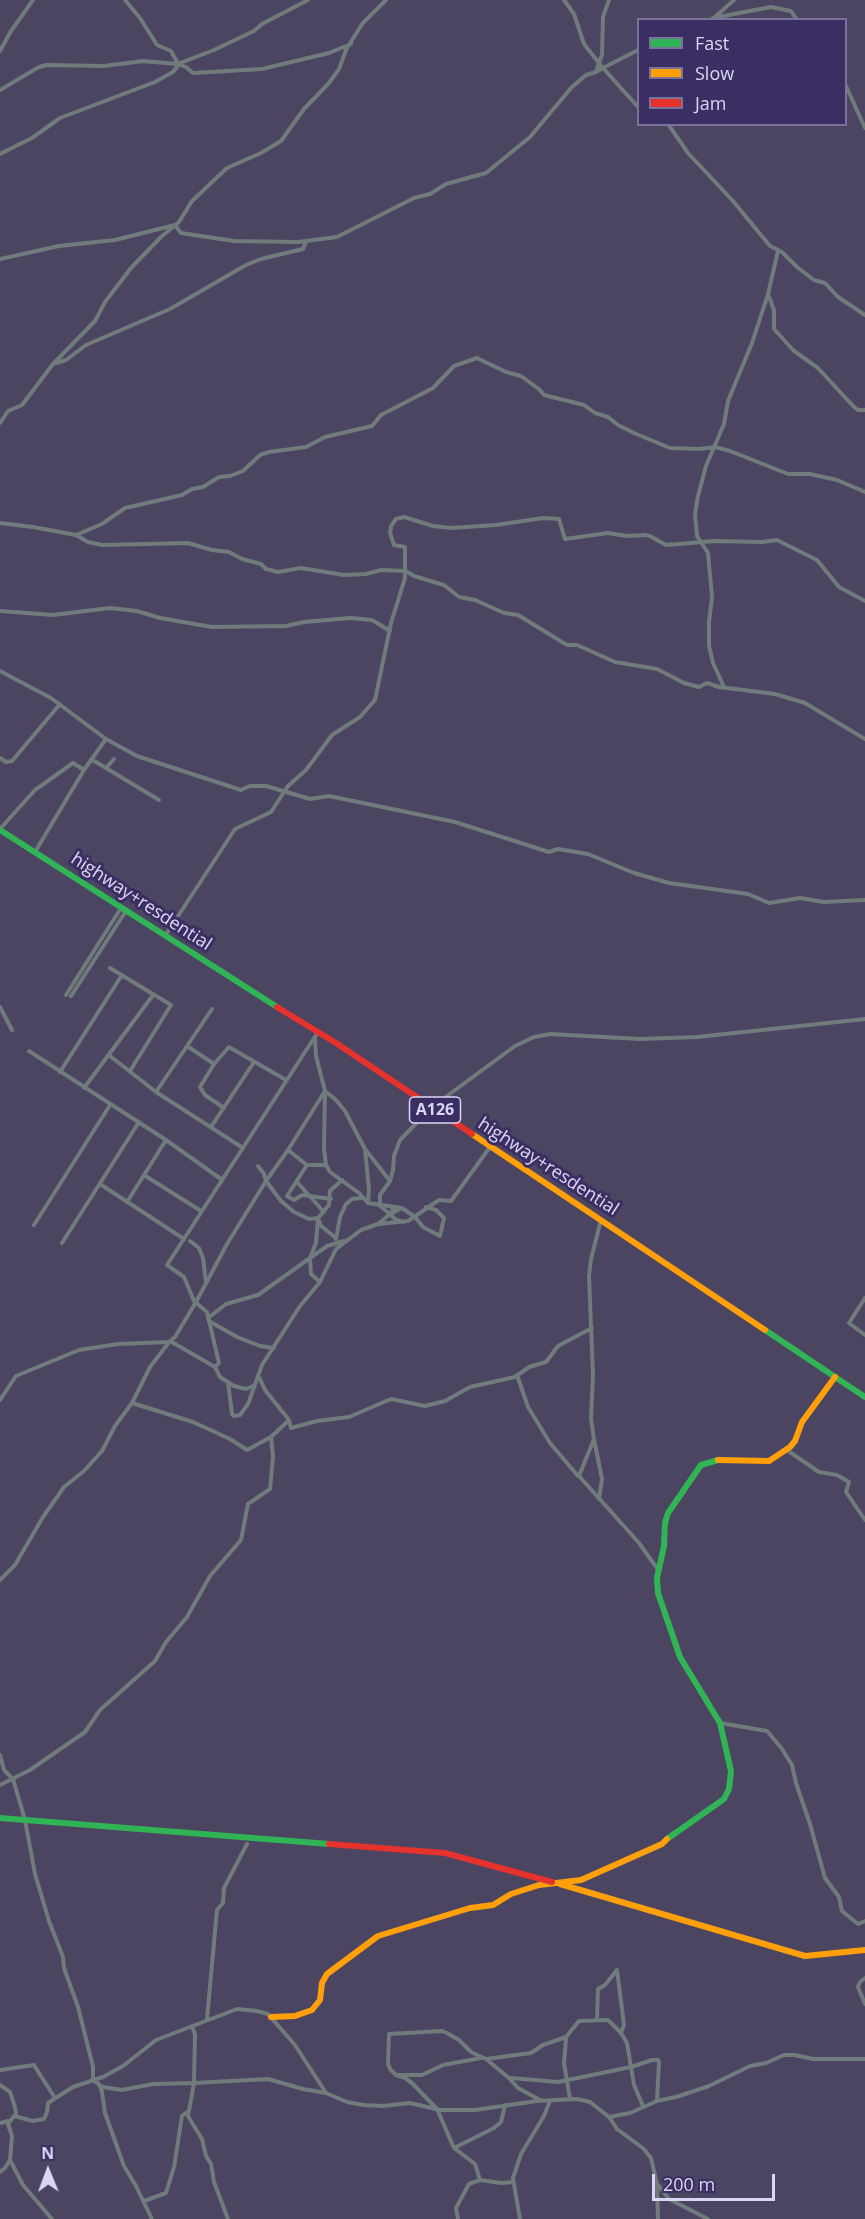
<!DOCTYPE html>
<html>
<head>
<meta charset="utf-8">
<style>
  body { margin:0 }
  #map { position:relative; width:865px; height:2219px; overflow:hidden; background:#4b4562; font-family:"Open Sans",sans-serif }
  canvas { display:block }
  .legend { position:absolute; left:637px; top:18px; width:210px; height:108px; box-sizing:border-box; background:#3b2e62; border:2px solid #7b719d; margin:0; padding:8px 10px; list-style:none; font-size:18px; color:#dbd6f6 }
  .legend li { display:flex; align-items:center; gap:12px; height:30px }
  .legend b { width:30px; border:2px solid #7b719d }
  .north { position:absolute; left:18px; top:2141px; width:60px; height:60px; -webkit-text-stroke:4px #3b2e62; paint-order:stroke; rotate:359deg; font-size:16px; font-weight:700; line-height:24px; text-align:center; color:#dbd6f6 }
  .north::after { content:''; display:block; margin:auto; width:21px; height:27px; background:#dbd6f6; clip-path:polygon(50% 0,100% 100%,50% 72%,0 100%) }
  .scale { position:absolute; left:652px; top:2174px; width:123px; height:27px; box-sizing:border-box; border:3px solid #dbd6f6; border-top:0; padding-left:8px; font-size:18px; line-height:21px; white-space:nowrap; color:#dbd6f6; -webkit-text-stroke:4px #3b2e62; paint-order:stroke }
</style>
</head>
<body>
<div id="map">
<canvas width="865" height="2219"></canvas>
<ul class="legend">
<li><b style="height:8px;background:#30b455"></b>Fast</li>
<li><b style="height:8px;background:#ff9f0a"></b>Slow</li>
<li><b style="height:8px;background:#e5322d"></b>Jam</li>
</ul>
<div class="north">N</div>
<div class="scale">200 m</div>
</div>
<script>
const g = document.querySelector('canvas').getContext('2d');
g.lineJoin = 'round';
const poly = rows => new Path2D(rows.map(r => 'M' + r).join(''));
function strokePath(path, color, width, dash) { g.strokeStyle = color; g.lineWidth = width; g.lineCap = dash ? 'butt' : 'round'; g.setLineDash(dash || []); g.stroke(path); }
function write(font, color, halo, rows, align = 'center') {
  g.font = font + ' "Open Sans",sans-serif'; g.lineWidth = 6; g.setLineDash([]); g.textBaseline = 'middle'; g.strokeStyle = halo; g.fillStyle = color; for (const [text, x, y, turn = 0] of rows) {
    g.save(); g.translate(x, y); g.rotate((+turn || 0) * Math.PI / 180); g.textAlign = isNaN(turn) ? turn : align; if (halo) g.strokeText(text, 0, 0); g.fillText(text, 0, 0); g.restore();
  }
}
const street = poly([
  [125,0,140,18,157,45,171,51,178,64,186,67,193,73,262,69,329,53,351,44],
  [564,0,574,14,584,44,599,63,603,68,596,72,599,63,602,55,603,17,609,0],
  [715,17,734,0],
  [713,18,771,7,791,11,797,20],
  [638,50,603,68,638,107],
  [0,51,11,31,33,0],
  [846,86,865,128],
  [0,90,39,67,47,65,104,66,143,61,177,64],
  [668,124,688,153,733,201,770,246,782,252,797,267,814,280,825,283,838,297,865,315],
  [0,154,32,138,60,118,155,82,173,72,180,63,214,50,254,31,262,24,308,0],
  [778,251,768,294,774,310,774,329,794,351,818,368,853,406,858,410,865,410],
  [0,259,59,246,115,240,175,225,181,233,234,241,298,242,337,237,414,198,430,194,446,184,486,173,530,137,571,88,586,75,596,72],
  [53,364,95,321,105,302,131,268,161,237,179,222,192,201,227,168,261,153,281,141,304,109,329,83,339,69,346,50,362,24,386,0],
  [0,423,8,411,22,405,53,364,66,360,86,345,170,309,246,265,261,259,303,249,306,242],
  [0,523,33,527,76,535,88,542,102,545,188,543,212,550,229,552,242,559,261,564,266,569,278,572,301,568,344,575,366,574,381,570,406,571,414,576,444,585,459,597,475,600,504,613,518,615,567,645,577,645,615,662,657,669,684,683,699,687,707,683,719,687,775,694,805,703,865,739],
  [76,535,102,524,125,508,182,495,192,489,203,487,219,477,230,476,243,471,260,455,269,452,306,447,325,437,372,426,381,415,433,388,454,366,477,358,506,372,521,376,540,390,544,395,584,405,595,413,608,417,618,425,634,433,670,448,699,449,715,447,730,451,788,474,810,474,837,480,865,492],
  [0,611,53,615,110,608,137,611,160,618,212,627,286,626,304,622,350,618,372,620,390,631],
  [0,671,51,698,106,739,137,756,241,790,250,786,266,786,310,799,329,796,455,822,549,852,558,849,588,854,634,873,669,883,748,894,769,903,800,898,824,902,865,900],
  [724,687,713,663,709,646,709,622,712,597,708,553,697,536,695,514,698,496,706,466,724,424,728,401,752,343,768,294],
  [0,758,6,762,12,761,60,704],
  [91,759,159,800],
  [106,768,114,759],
  [0,829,35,790,73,763,84,770],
  [35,852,84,770,106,739],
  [165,936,235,829,271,812,288,786,306,770,332,735,360,717,375,700,391,623,405,578,405,547,394,545,390,533,391,526,396,519,404,517,433,526,451,528,496,525,543,518,559,519,565,539,608,533,627,536,644,535,650,536,666,545,715,541,762,542,777,540,817,560,839,587,865,601],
  [110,968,171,1005,130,1071],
  [66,995,121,908],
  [71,996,126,911],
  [0,1007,12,1030],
  [315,1038,316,1056,325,1091,324,1149,326,1165,330,1172,359,1193,368,1203,402,1208],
  [187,1046,214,1064],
  [29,1051,166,1140,221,1179],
  [110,1056,156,1092,243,1148],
  [60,1072,122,975],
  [84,1088,153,995],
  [156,1092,212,1009],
  [224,1108,205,1095,200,1087,214,1064,229,1047,286,1080],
  [211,1127,254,1062],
  [288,1150,325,1091,336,1100,345,1111,365,1149,390,1181],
  [365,1150,369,1189,368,1202],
  [307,1165,287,1196,294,1200,302,1195,331,1199],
  [258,1166,264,1174,266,1181,281,1201,294,1212,309,1219,318,1218,316,1243,310,1258,311,1274,320,1282],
  [144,1175,201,1211],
  [297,1182,324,1212],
  [100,1184,184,1239],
  [127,1202,166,1140],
  [394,1207,390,1214,395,1219,403,1222],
  [390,1214,380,1206,380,1195,390,1181,393,1170,394,1156,400,1140,432,1107,515,1046,534,1037,550,1034,640,1039,697,1037,865,1019],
  [601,1220,591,1259,589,1276,593,1375,591,1419,594,1439,579,1476,639,1543,659,1571],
  [379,1224,408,1221,439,1200,451,1201,490,1147],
  [34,1225,110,1105],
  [336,1238,321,1226,318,1218,329,1205,330,1191,342,1180],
  [336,1239,340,1217,346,1204,352,1199,362,1198],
  [190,1241,199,1248,203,1258,206,1282],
  [62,1243,139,1122],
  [865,1298,849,1323,865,1335],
  [208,1318,226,1304,258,1295,327,1246,344,1241],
  [209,1321,237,1337,260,1346,274,1348],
  [170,1341,150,1367,132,1403,193,1422,230,1439,247,1450,271,1437],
  [215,1367,219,1363,207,1312,194,1301,184,1277,167,1265,318,1032],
  [258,1375,265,1390,289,1420,291,1428,317,1421,349,1417,391,1399,425,1406,445,1401,470,1387,515,1377,529,1367,546,1362,558,1346,592,1328],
  [517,1375,528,1407,550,1443,578,1476],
  [228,1382,232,1414,234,1416,240,1415,248,1404,262,1365,300,1306,320,1282,336,1249,361,1230,378,1224,390,1214,402,1208,415,1217,423,1227,440,1236,444,1218,436,1210,426,1207],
  [253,1386,246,1389,234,1386,220,1377,215,1367,170,1341,175,1337,196,1302,227,1244,266,1181,288,1150,307,1165,326,1165],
  [0,1400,16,1376,79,1350,118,1344,169,1342],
  [594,1439,602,1479,599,1499],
  [787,1450,819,1472,837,1475,849,1482,846,1492,865,1520],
  [0,1580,15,1565,43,1517,64,1487,84,1471,102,1451,115,1426,132,1403],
  [720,1723,767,1731,782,1749,792,1765,796,1783,810,1824,825,1878,839,1897,842,1911,858,1924,865,1921],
  [0,1755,4,1770,13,1779,25,1820,35,1874,49,1921,63,1957,64,1968,78,2007,93,2067,93,2080,99,2084,102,2092,105,2113,124,2166,136,2186,152,2219],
  [0,1785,30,1770,85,1732,100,1710,155,1661,166,1642,187,1617,210,1576,241,1540,248,1504,270,1489,273,1456,271,1437,289,1420],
  [617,1970,624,2025,621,2033],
  [865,1978,860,1982,858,1987,865,2004],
  [207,2019,217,1910,223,1903,224,1888,247,1844],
  [597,2019,598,1989,605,1985,617,1970],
  [192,2027,195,2034,194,2083,268,2079,303,2089,326,2093],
  [566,2038,564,2063,570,2099],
  [486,2059,531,2053,543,2045,566,2037,579,2021,608,2020,621,2033,627,2043,634,2085,643,2106],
  [0,2070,34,2065,55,2098],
  [399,2075,422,2075,443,2065,481,2058],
  [511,2078,558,2082,631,2067,652,2060,658,2060,659,2062,657,2101],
  [0,2085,10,2092,15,2107,16,2115],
  [99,2085,103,2087,122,2090,153,2084,194,2083,188,2116,202,2139,206,2156,211,2164,214,2182,228,2219],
  [609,2117,617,2129,644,2149,651,2158,657,2184,658,2219],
  [0,2123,8,2121],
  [454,2148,494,2128,501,2122,505,2105],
  [10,2160,23,2185,52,2219],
  [0,2172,5,2168,10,2160,12,2136,8,2124,14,2116,33,2121,44,2119,47,2112,48,2103,51,2101,73,2087,103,2077,123,2066,156,2040,237,2009,257,2011,268,2014,295,2045,326,2093,347,2102,364,2105,383,2106,410,2103,440,2110,475,2110,537,2101,577,2099,590,2102,609,2117,630,2113,657,2101,676,2097,709,2086,750,2066,766,2063,784,2055,795,2055,813,2059,865,2059],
  [480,2180,475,2164,454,2148,437,2109,412,2083,405,2078,396,2075,390,2069,388,2064,389,2034,442,2031,447,2033,459,2040,471,2052,486,2059,509,2078,518,2088,540,2100],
  [658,2185,669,2199,708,2219],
  [144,2201,166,2193,174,2167,182,2116,187,2112],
  [458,2219,456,2208,469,2184,480,2180,501,2183,513,2182],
  [520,2219,513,2178,521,2154,544,2116,550,2101]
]);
const fast = poly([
  [0,830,277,1007],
  [765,1330,865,1397],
  [0,1818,329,1844],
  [667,1839,724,1799,729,1789,731,1771,720,1723,680,1657,658,1593,657,1578,664,1546,665,1523,668,1513,701,1465,718,1460]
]);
const slow = poly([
  [472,1134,765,1330],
  [718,1460,769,1461,790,1447,795,1441,802,1422,835,1377],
  [560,1884,805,1956,865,1950],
  [271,2017,295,2016,312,2010,320,2000,322,1983,327,1974,378,1936,470,1908,493,1905,511,1894,539,1885,581,1880,662,1844,667,1839]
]);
const jam = poly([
  [277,1007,336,1043,472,1134],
  [329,1844,445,1853,552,1882]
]);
const shields = [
  [435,1110,51]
];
const shieldNames = [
  ["A126",435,1110]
];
const streetNames = [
  ["highway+resdential",141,902,33],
  ["highway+resdential",548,1167,33]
];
strokePath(street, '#707b7b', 4);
strokePath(fast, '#30b455', 6);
strokePath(slow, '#ff9f0a', 6);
strokePath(jam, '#e5322d', 6);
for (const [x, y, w] of shields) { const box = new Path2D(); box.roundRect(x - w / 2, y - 13, w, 26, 4.5); g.fillStyle = '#3b2e62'; g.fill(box); strokePath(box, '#dbd6f6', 1.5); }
write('bold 16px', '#dbd6f6', null, shieldNames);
write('18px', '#dbd6f6', '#3b2e62', streetNames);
</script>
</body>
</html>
